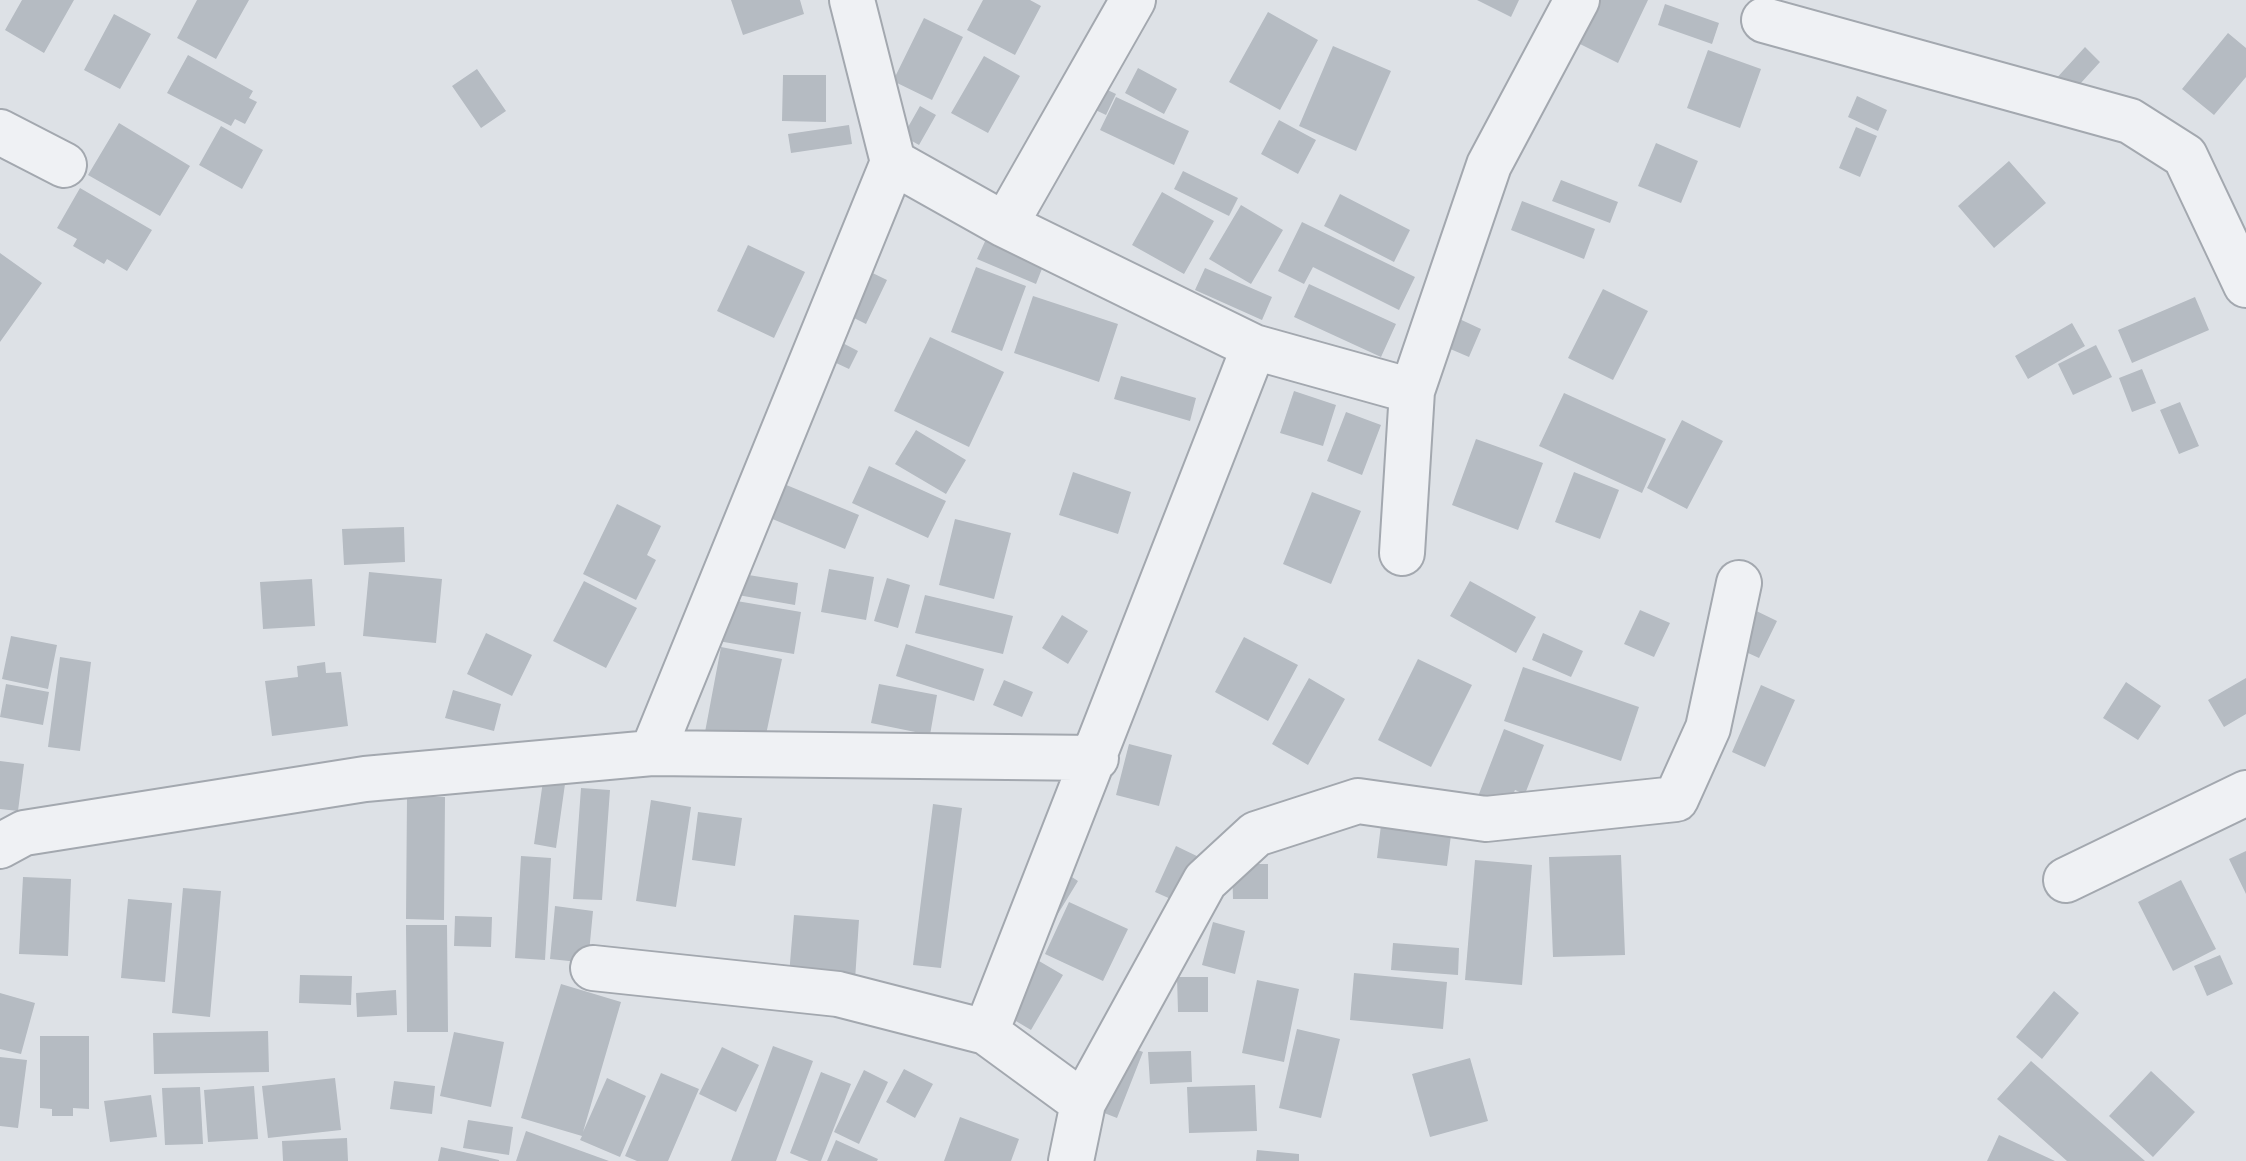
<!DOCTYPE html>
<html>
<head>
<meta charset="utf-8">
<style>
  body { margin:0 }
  canvas { display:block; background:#dde1e6 }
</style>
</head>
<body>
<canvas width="2246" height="1161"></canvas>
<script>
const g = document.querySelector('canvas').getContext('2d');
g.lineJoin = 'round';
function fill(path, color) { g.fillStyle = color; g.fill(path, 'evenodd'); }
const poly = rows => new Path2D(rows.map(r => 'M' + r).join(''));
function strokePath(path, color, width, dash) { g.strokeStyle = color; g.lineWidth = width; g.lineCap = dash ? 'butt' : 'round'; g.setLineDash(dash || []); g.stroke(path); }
const building = poly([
  [22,0,74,0,44,53,5,30],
  [197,0,249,0,216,59,177,38],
  [731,0,800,0,804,14,743,35],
  [983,0,1030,0,1041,6,1015,55,967,30],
  [1477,0,1519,0,1511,17],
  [1589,0,1648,0,1618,63,1570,39],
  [1665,4,1719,23,1712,44,1658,25],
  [1268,12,1318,40,1280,110,1229,82],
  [114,14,151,34,120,89,84,70],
  [924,18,963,37,932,100,893,81],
  [2228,33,2246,48,2246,77,2214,115,2182,89],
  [1333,46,1391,71,1356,151,1299,126],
  [2085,47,2100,62,2070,95,2054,81],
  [1708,50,1761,69,1740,128,1687,108],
  [188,55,253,91,249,98,257,102,245,124,235,119,231,126,167,93],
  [984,56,1020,76,988,133,951,113],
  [1138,68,1177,89,1164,114,1125,93],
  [477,69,506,111,481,128,452,86],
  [783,75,826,75,826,122,782,121],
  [1093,83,1116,94,1106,115,1083,104],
  [1857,96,1887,110,1878,131,1848,117],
  [1116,97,1189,131,1174,165,1100,130],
  [920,106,936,115,919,145,903,136],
  [1279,120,1316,140,1298,174,1261,154],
  [119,123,190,166,160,216,88,175],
  [849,125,852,144,791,153,788,134],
  [221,126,263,150,242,189,199,165],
  [1856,127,1877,136,1860,177,1839,168],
  [1656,143,1698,161,1681,203,1638,186],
  [2009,161,2046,203,1994,248,1958,206],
  [1183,171,1238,198,1229,216,1174,189],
  [1561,180,1618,202,1610,223,1552,201],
  [80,188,152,230,127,271,107,259,104,264,73,246,77,239,57,228],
  [1162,192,1214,221,1184,274,1132,245],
  [1340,194,1410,230,1394,262,1324,226],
  [1522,201,1595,229,1584,259,1511,230],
  [1241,205,1283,230,1251,284,1209,259],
  [1302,222,1415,277,1399,310,1313,267,1304,284,1278,271],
  [987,237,1045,261,1036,284,977,259],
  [748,245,805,272,774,338,717,311],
  [0,253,42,283,0,342],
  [856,265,887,280,866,324,834,308],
  [976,267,1026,286,1002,351,951,332],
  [1205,268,1272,297,1262,320,1195,290],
  [1309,284,1396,324,1381,357,1294,317],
  [1603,289,1648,311,1613,380,1568,358],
  [1033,296,1118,324,1099,382,1014,353],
  [2195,297,2209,330,2132,363,2118,330],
  [1453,316,1481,329,1469,357,1441,345],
  [2072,323,2085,346,2028,379,2015,356],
  [831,337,858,351,849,369,821,356],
  [930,337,1004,372,969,447,894,411],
  [2096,345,2112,377,2073,395,2058,364],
  [2142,369,2156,403,2132,412,2119,378],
  [1121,376,1196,398,1190,421,1114,399],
  [1294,391,1336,405,1323,446,1280,433],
  [1564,393,1666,439,1642,493,1539,446],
  [2180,402,2199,446,2179,454,2160,410],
  [1346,412,1381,425,1362,475,1327,461],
  [1682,420,1723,441,1687,509,1647,488],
  [916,430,966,460,946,494,895,464],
  [1476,439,1543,463,1518,530,1452,505],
  [869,466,946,501,928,538,852,503],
  [1073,472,1131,492,1118,534,1059,515],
  [1574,472,1619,490,1600,539,1555,522],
  [784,484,859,515,845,549,770,518],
  [1312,492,1361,511,1331,584,1283,564],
  [617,504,661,526,647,555,656,560,636,600,583,574],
  [955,519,1011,533,994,599,939,585],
  [404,527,405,562,344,565,342,529],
  [829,569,874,577,866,620,821,612],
  [369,572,442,579,436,643,363,636],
  [736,573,798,583,795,605,732,594],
  [887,578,910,585,898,628,874,621],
  [312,579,315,626,263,629,260,582],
  [584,581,637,608,606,668,553,641],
  [1470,581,1536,617,1516,653,1450,616],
  [925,595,1013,616,1003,654,915,633],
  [725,599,801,612,794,654,718,641],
  [1742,604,1777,621,1759,658,1724,642],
  [1640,610,1670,623,1654,657,1624,644],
  [1062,615,1088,631,1068,664,1042,648],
  [486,633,532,655,512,696,467,674],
  [1543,633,1583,651,1571,677,1532,660],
  [11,636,57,645,48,689,2,679],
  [1244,637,1298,665,1268,721,1215,692],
  [906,644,984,669,974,701,896,676],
  [721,647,782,659,764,744,705,732],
  [60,657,91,662,80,751,48,747],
  [1418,659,1472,685,1431,767,1378,740],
  [325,662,326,673,341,672,348,726,272,736,265,681,298,677,297,666],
  [1523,667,1639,707,1621,761,1504,721],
  [1309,678,1345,699,1308,765,1272,744],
  [2246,678,2246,714,2224,727,2208,700],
  [1004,680,1033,692,1022,717,993,705],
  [2126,682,2161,706,2138,740,2103,718],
  [6,684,49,692,43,725,0,717],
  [879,684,937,695,930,735,871,723],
  [1761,685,1795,700,1765,767,1732,752],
  [453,690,501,704,494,731,445,718],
  [1504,729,1544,745,1525,794,1515,790,1507,810,1477,799],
  [1129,744,1172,755,1159,806,1116,795],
  [0,761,24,764,18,811,0,809],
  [543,781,565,784,556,848,534,844],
  [581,788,610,790,602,900,573,899],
  [407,796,445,797,444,920,406,919],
  [651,800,691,807,676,907,636,901],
  [933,804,962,808,941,968,913,965],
  [698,812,742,818,735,866,692,860],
  [1381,825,1451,835,1447,866,1377,858],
  [1176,846,1203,859,1182,904,1155,892],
  [2246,851,2246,894,2229,859],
  [1621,855,1625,955,1553,957,1549,857],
  [521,856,551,858,545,960,515,958],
  [1475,860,1532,865,1522,985,1465,980],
  [1232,864,1268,864,1268,899,1233,899],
  [1058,868,1078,881,1056,917,1036,905],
  [23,877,71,879,68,956,19,954],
  [2181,880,2216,949,2173,971,2138,902],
  [183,888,221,891,210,1017,172,1013],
  [128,899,172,903,165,982,121,978],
  [1069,902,1128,929,1103,981,1045,954],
  [555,906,593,911,588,963,550,959],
  [794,915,859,920,855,980,789,975],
  [455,916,492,917,491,947,454,946],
  [1213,922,1245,931,1235,974,1202,965],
  [406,925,447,925,448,1032,407,1032],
  [1393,943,1459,948,1458,975,1391,970],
  [1027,954,1063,975,1031,1030,994,1008],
  [2220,955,2233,984,2207,996,2194,966],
  [1354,973,1447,982,1443,1029,1350,1020],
  [300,975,352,976,351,1005,299,1003],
  [1177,977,1208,977,1208,1012,1178,1012],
  [1257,980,1299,989,1284,1062,1242,1053],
  [561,984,621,1002,583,1132,607,1078,646,1096,620,1157,580,1140,582,1136,521,1118],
  [396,990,397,1015,357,1017,356,993],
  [2054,991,2079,1013,2042,1059,2016,1037],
  [0,993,35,1003,21,1054,0,1049],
  [1297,1029,1340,1039,1321,1118,1279,1108],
  [268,1031,269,1072,154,1074,153,1033],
  [454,1032,504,1042,491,1107,440,1096],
  [40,1036,89,1036,89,1109,73,1108,73,1116,52,1116,52,1109,40,1108],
  [1120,1043,1143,1052,1117,1118,1094,1109],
  [773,1046,813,1061,776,1161,731,1161],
  [722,1047,759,1065,736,1112,699,1094],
  [1191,1051,1192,1082,1150,1084,1148,1052],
  [0,1057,27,1060,18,1128,0,1126],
  [1470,1058,1488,1121,1430,1137,1412,1074],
  [2031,1061,2145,1161,2067,1161,1997,1099],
  [904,1069,933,1084,915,1118,886,1102],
  [864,1070,888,1082,859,1144,834,1132],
  [2151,1071,2195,1112,2153,1157,2109,1116],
  [821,1072,851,1084,821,1161,809,1161,790,1153],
  [661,1073,699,1089,668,1161,637,1161,625,1156],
  [335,1078,341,1130,268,1138,262,1086],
  [394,1081,435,1086,432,1114,390,1109],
  [1255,1085,1257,1131,1189,1133,1187,1087],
  [254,1086,258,1139,208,1142,204,1090],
  [200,1087,203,1144,165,1145,162,1088],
  [151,1095,157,1137,110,1142,104,1101],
  [960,1117,1019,1139,1011,1161,944,1161],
  [468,1120,513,1127,509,1155,463,1148],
  [526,1131,609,1161,516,1161],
  [1999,1135,2055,1161,1987,1161],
  [347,1138,348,1161,283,1161,282,1141],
  [836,1140,878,1159,877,1161,827,1161],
  [441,1147,499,1160,499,1161,438,1161],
  [1257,1150,1299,1154,1299,1161,1256,1161]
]);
const minor = poly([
  [1764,20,2130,121,2185,156,2246,285],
  [0,132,64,165],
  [893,162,1005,225,1254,347,1412,391,1489,165,1577,0],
  [1005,225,1133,0],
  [1402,553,1412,391],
  [652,753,893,162,852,0],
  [0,846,24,833,365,779,652,753,1096,758],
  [2066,880,2246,793],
  [593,968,838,994,986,1032],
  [1083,1103,1205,881,1256,834,1358,801,1486,819,1676,799,1708,728,1739,583],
  [1071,1161,1083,1103,986,1032,1254,347]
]);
fill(building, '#b5bbc2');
strokePath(minor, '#a3a8af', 48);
strokePath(minor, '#eff1f4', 44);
</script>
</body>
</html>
